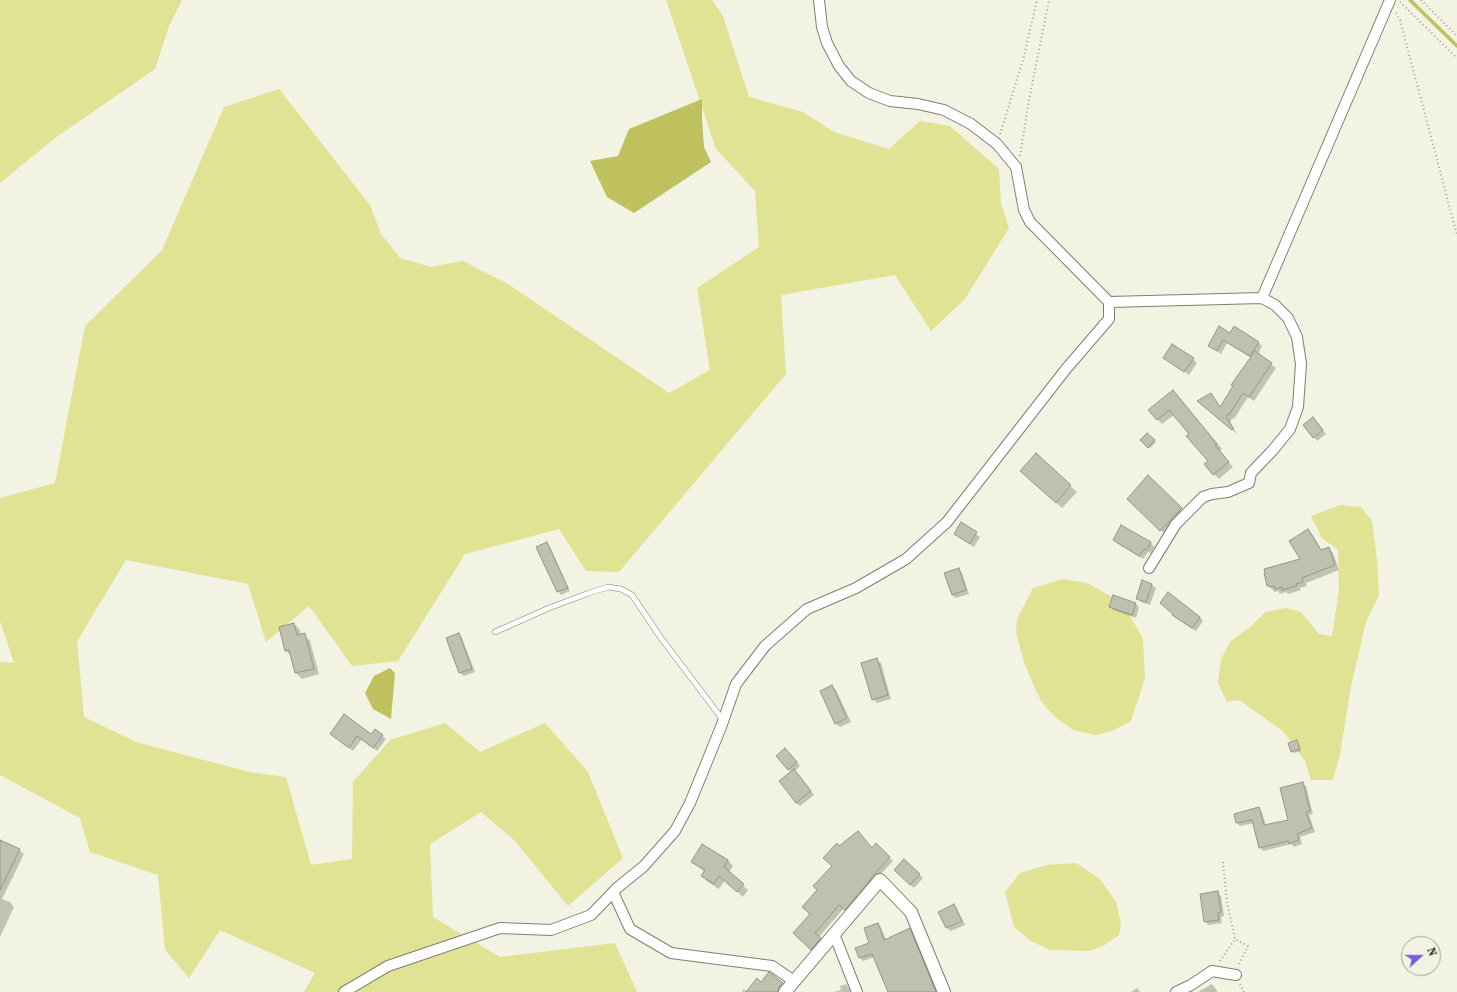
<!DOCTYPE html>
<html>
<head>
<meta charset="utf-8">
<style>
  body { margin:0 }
  #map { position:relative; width:1457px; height:992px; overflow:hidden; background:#f2f3e2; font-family:"Source Serif 4",serif }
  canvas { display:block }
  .north { position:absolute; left:1401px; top:936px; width:40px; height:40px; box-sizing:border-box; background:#f2f3e2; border:1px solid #a3a397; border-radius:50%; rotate:69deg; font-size:11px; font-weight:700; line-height:16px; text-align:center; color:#2c2c26 }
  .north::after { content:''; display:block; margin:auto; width:14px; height:18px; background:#785dd7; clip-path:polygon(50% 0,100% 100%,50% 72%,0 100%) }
</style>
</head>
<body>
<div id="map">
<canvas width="1457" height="992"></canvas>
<div class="north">N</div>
</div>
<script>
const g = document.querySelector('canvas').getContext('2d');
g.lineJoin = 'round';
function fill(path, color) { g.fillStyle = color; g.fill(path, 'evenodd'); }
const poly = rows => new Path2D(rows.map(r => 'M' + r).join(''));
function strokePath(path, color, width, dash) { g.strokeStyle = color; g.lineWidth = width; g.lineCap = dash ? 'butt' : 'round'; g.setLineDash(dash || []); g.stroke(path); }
const green = poly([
  [0,0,182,0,169,26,155,69,55,138,0,183],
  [666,0,712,0,723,16,749,97,803,112,834,132,889,149,920,121,950,126,999,169,1001,203,1009,228,965,299,931,331,895,275,781,295,786,374,619,572,586,571,559,529,465,554,398,661,352,666,309,606,266,642,248,584,126,560,77,641,84,717,136,742,249,772,286,777,311,865,352,859,353,782,390,740,445,723,480,752,545,723,588,772,623,858,568,906,515,841,481,812,430,844,433,917,500,957,615,943,637,992,304,992,315,973,220,930,189,978,165,950,158,875,90,852,80,818,0,775,0,662,14,663,0,621,0,498,55,483,85,326,162,250,224,107,279,89,370,205,381,234,400,258,431,267,463,261,508,284,669,393,710,370,697,288,759,247,755,191,716,149],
  [1340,505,1361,507,1372,521,1377,559,1379,595,1366,622,1351,686,1340,754,1333,780,1311,780,1305,761,1283,731,1239,700,1227,702,1218,683,1221,659,1230,642,1250,627,1265,612,1286,608,1301,612,1319,634,1332,636,1339,590,1338,550,1322,538,1311,516],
  [1063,579,1087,583,1122,602,1143,639,1145,679,1131,721,1112,731,1095,735,1073,730,1054,716,1041,701,1033,684,1024,662,1016,633,1017,619,1033,588],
  [1076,863,1100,879,1116,902,1121,923,1119,935,1103,946,1089,951,1050,950,1031,941,1014,927,1005,892,1020,873,1047,865]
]);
const water = poly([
  [702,99,702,120,704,147,711,162,634,213,607,197,590,161,618,156,629,129],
  [390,668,395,673,391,719,373,709,365,693,374,676]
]);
const shadow = poly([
  [1230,334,1259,343,1262,346,1258,354,1276,368,1254,401,1248,397,1234,419,1233,418,1230,422,1237,434,1203,406,1211,394,1221,408,1251,358,1227,343,1221,354,1209,346],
  [1164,358,1193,359,1197,363,1189,375],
  [1173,391,1222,449,1219,451,1233,467,1219,479,1214,474,1209,461,1190,434,1174,415,1162,424,1150,411],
  [1316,422,1326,434,1317,441,1314,437],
  [1147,434,1156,442,1150,448,1142,440],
  [1036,455,1077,492,1062,508,1028,477],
  [1148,477,1187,515,1167,536,1128,499],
  [962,524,980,537,974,547,955,534],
  [1122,526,1151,543,1154,547,1151,553,1148,552,1143,559,1118,544,1114,540],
  [1308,530,1313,535,1322,551,1329,548,1333,553,1339,570,1306,583,1307,586,1300,588,1301,590,1288,594,1286,592,1280,594,1278,591,1275,592,1268,585,1302,560],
  [546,544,550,547,570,591,561,595,558,591],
  [958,569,962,573,969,594,956,598,952,595],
  [1143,582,1152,585,1156,588,1150,605,1141,602,1137,598],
  [1135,603,1139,607,1136,618,1114,610,1110,607],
  [1161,603,1200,617,1203,621,1196,631,1177,619,1174,615,1174,614],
  [294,624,300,630,301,635,304,635,310,641,319,674,302,679,296,673,292,656,286,651],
  [459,634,462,638,475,672,464,676,460,673],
  [877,660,881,663,891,699,877,703,873,699],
  [832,686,836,690,851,722,840,727,836,724,821,691],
  [331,734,382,736,386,739,377,751,362,739,353,751],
  [1297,741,1301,751,1294,753,1292,752],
  [789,753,800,766,795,771,814,795,800,806,796,803,792,773,788,769],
  [1302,783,1306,786,1313,814,1309,815,1315,832,1300,837,1302,844,1294,847,1291,844,1263,851,1260,847,1254,823,1240,826,1237,823,1259,808,1262,812,1266,826,1289,820],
  [0,841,19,850,24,854,2,899,10,902,14,907,0,937],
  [702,845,728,860,733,866,729,873,748,890,743,897,725,880,719,889,708,882,702,876,705,872,692,862],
  [876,845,893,861,873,883,849,913,844,908,819,937,824,942,815,953,794,933,811,915,818,890,833,866,839,847,872,849],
  [904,860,923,878,914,888,895,870],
  [1217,892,1221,896,1224,916,1221,917,1222,923,1208,925,1205,921],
  [954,906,957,909,965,925,951,931,947,928,940,912],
  [878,924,881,927,886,940,909,929,913,933,937,992,888,992,874,957,863,961,860,958,871,943],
  [761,983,782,984,786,987,782,992,742,992,744,989,747,992],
  [846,984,852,992,834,992,841,990,840,986],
  [1212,984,1218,992,1198,992],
  [1137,988,1140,992,1131,992]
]);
const stream = poly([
  [1410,0,1457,46]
]);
const building = poly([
  [1219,326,1230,333,1234,326,1259,342,1250,356,1223,340,1217,351,1208,346,1219,326],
  [1172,344,1194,358,1184,372,1163,358,1172,344],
  [1255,351,1272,363,1249,397,1243,393,1229,415,1228,414,1226,416,1233,428,1232,430,1197,401,1211,393,1220,407,1233,386,1231,385,1255,351],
  [1173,390,1217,444,1215,445,1229,462,1213,475,1204,464,1208,461,1186,436,1189,434,1169,410,1157,420,1148,410,1173,390],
  [1313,417,1323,430,1313,438,1303,425,1313,417],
  [1147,433,1155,440,1148,448,1140,440,1147,433],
  [1036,453,1071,485,1056,503,1020,471,1036,453],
  [1148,475,1182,508,1160,531,1127,499,1148,475],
  [961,522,977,532,970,544,954,534,961,522],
  [1121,525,1151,542,1147,550,1144,549,1139,556,1113,540,1121,525],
  [1308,529,1321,550,1329,547,1335,565,1302,578,1303,582,1296,584,1297,586,1282,590,1282,587,1275,589,1274,586,1269,587,1269,585,1267,586,1264,573,1265,573,1264,569,1300,559,1289,541,1308,529],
  [547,542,568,588,557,592,536,547,547,542],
  [959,568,966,590,952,595,944,573,959,568],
  [1142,580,1152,584,1146,602,1136,599,1142,580],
  [1168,592,1200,617,1192,628,1172,615,1173,614,1160,603,1168,592],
  [1113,595,1136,603,1132,615,1109,607,1113,595],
  [294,623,297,635,305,633,314,669,295,673,289,650,285,651,279,627,294,623],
  [459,633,472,669,459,673,446,638,459,633],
  [877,658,888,695,872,700,861,663,877,658],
  [832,685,847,718,835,724,820,691,832,685],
  [344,714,371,734,375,729,383,735,373,748,357,736,349,748,330,734,344,714],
  [1297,740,1300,749,1291,752,1288,743,1297,740],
  [785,748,797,762,788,770,776,756,785,748],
  [794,769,811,791,796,803,779,781,794,769],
  [1303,782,1310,811,1306,812,1312,828,1297,834,1299,840,1289,844,1288,841,1259,848,1252,820,1236,823,1234,814,1259,807,1264,825,1288,820,1280,788,1303,782],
  [858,831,872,848,876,843,890,857,870,879,871,879,845,910,839,905,815,933,821,938,811,950,793,933,810,914,802,907,817,890,813,886,832,866,823,858,837,843,839,846,858,831],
  [0,840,20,849,0,890,0,840],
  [702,844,728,860,724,867,744,884,737,892,719,876,714,884,701,876,705,870,691,862,702,844],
  [904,859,920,874,910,885,894,870,904,859],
  [1218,891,1221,912,1218,913,1219,920,1204,922,1200,894,1218,891],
  [954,904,962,921,946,928,938,912,954,904],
  [878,923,884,940,910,928,936,992,888,992,872,954,859,958,855,948,869,943,864,928,878,923],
  [769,972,783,983,779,987,778,992,746,992,757,978,761,982,769,972]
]);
const path = poly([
  [1421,0,1457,36],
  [1400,2,1457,58],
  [1396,13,1400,20,1457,235],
  [1000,134,1023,60,1037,0],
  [1020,156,1029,100,1049,0],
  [1223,862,1227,902,1235,939,1248,946,1239,964],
  [1220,961,1235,939],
  [1240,984,1244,992,1246,992]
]);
const service = poly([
  [495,632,549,608,589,593,608,587,621,589,632,595,661,638,723,720]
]);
const minor = poly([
  [1109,302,1262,298,1390,0],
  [1149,568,1176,524,1203,497,1212,494,1228,492,1249,483,1251,473,1273,450,1290,429,1298,407,1301,364,1297,337,1288,318,1275,305,1262,298],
  [613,892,630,929,671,953,772,966,794,981],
  [834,934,857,992],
  [344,992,388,966,500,928,551,930,591,915,617,888,644,866,675,831,690,803,721,727,736,684,765,646,807,609,856,588,906,559,947,522,1066,369,1109,319,1109,302,1030,222,1024,210,1016,167,997,144,971,124,944,110,918,104,890,101,869,93,851,81,839,66,827,43,822,27,819,0],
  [1176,992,1191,985,1212,971,1236,975]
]);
const tertiary = poly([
  [785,992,880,880,911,912,944,992]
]);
fill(green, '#e0e294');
fill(water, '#bfc15e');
fill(shadow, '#0003');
strokePath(stream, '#bfc15e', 3.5);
fill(building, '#bfc0b0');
strokePath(building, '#959686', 1);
strokePath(service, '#7f8071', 6);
strokePath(minor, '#7f8071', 12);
strokePath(tertiary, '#7f8071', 14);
strokePath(path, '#a2a296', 2, [1, 3]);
strokePath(service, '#fff', 5);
strokePath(minor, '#fff', 10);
strokePath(tertiary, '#fff', 12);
</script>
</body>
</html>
